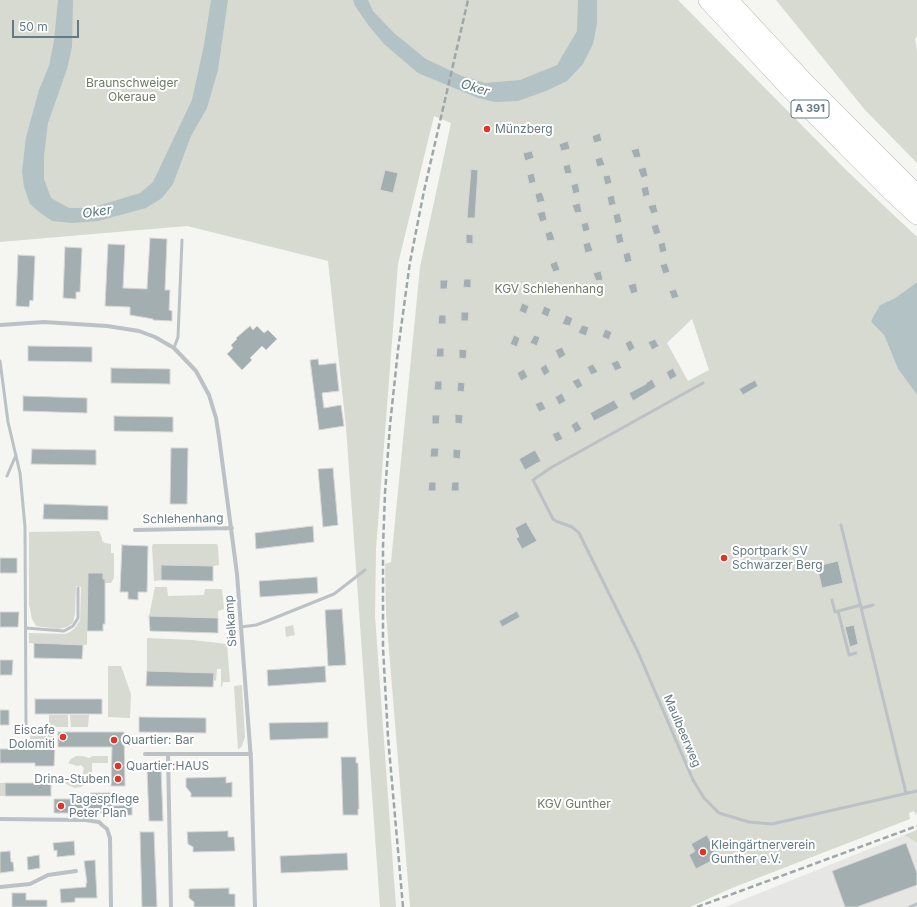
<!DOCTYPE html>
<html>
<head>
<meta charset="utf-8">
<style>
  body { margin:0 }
  #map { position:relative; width:917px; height:907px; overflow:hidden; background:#f5f5f2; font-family:Inter,sans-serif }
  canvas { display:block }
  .scale { position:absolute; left:12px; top:20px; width:67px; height:18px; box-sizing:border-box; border:2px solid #657a82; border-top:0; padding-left:5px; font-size:12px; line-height:14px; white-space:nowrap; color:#657a82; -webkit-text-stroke:3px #fff; paint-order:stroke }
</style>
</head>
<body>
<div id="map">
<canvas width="917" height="907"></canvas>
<div class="scale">50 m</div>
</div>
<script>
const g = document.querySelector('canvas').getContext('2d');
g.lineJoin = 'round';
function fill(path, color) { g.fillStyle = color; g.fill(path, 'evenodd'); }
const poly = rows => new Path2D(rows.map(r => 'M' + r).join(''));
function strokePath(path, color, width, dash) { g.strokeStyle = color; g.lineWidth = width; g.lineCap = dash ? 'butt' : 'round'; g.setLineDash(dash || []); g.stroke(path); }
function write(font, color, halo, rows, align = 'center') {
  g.font = font + ' Inter,sans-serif'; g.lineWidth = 4; g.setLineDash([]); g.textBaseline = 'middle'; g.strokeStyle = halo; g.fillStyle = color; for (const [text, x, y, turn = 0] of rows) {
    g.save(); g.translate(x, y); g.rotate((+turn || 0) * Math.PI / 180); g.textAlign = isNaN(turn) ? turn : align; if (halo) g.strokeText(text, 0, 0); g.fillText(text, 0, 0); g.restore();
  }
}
const built = poly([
  [904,835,917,843,917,907,725,907]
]);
const green = poly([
  [0,0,678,0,846,170,917,237,917,282,895,298,880,305,871,322,884,335,898,369,917,395,917,813,915,814,914,811,909,813,910,819,732,888,690,907,410,907,386,613,385,564,391,562,420,267,451,123,434,116,398,264,376,549,375,616,396,907,380,907,346,427,328,261,187,226,0,242],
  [692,319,709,370,688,381,667,343],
  [776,0,917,0,917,36,915,39,917,51,917,163,865,110],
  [99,531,102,538,102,541,105,543,111,544,111,553,114,553,114,578,111,583,105,583,103,579,103,573,88,573,87,645,29,643,29,633,65,634,70,632,75,628,80,620,81,587,76,586,75,613,73,623,67,627,58,629,36,626,32,619,29,604,29,532],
  [153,544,217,544,218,547,219,565,213,566,161,566,161,580,154,581,152,547],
  [155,587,167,587,168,596,204,595,205,589,222,589,224,609,218,611,218,618,149,616],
  [293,625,295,635,286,637,285,627],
  [147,638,192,640,227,644,230,682,223,682,222,687,221,687,221,669,217,669,216,681,214,680,213,673,147,671],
  [108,666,121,666,131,694,130,718,108,717],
  [242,685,245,737,242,746,238,750,234,686],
  [49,715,68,715,68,727,49,727],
  [70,715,89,715,88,727,71,727],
  [54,730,54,745,29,746,31,731],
  [76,756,83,756,89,758,93,756,108,756,108,763,92,763,92,778,106,778,106,784,85,784,81,787,75,788,70,786,65,783,69,779,75,781,80,780,82,777,84,768,81,765,77,766,68,763,71,759],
  [0,783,5,783,5,796,0,796],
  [917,830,917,843,904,835]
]);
const water = poly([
  [58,0,73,0,72,47,67,69,48,123,44,156,44,179,51,198,69,208,91,208,140,193,153,182,192,100,204,45,211,0,228,0,218,70,207,108,191,136,173,184,162,198,146,208,98,221,72,223,52,221,39,212,30,204,24,187,22,171,26,137,39,90,49,66,54,41],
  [353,0,368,0,373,11,394,33,426,59,462,76,485,83,520,80,557,65,577,31,578,0,597,0,597,24,593,44,583,64,567,81,546,91,518,101,495,102,478,98,418,73,384,44,369,26,355,6],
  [917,282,917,395,898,369,884,335,871,322,873,317,880,305,895,298]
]);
const building = poly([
  [600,133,602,141,594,143,592,136,600,133],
  [568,141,570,149,561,151,559,144,568,141],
  [639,148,641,157,634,158,631,150,639,148],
  [532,151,534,158,525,161,523,153,532,151],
  [602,157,605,165,597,167,595,159,602,157],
  [570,164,572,173,565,174,563,166,570,164],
  [646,167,648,176,641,178,638,169,646,167],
  [471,169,478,170,475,218,467,218,471,169],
  [385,170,398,173,393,193,380,190,385,170],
  [534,173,536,182,529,184,527,175,534,173],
  [610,175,612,183,605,185,603,176,610,175],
  [578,183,580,192,573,194,571,185,578,183],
  [648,186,650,195,643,197,641,188,648,186],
  [542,192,545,201,537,203,535,194,542,192],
  [614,195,616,204,609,206,607,197,614,195],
  [580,203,582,212,575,213,572,205,580,203],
  [656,204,658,212,651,214,648,206,656,204],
  [545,211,547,220,540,222,537,213,545,211],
  [620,213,622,222,615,224,613,215,620,213],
  [588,222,590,230,583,232,581,224,588,222],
  [658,224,661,233,654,235,651,226,658,224],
  [552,231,555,240,547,241,545,233,552,231],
  [622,233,624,242,617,244,615,235,622,233],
  [466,234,473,235,473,244,466,243,466,234],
  [150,238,167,239,165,290,170,290,169,310,172,311,172,321,153,320,153,319,130,315,130,307,105,306,108,244,125,245,123,288,147,289,150,238],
  [590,242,593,251,585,253,583,244,590,242],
  [665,242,667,251,660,253,658,244,665,242],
  [65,247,82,248,80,292,76,292,76,299,63,298,65,247],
  [630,252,632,261,625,263,623,254,630,252],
  [18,255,35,256,33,301,30,300,29,307,16,306,18,255],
  [557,261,560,270,553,272,550,264,557,261],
  [667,263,670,272,663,274,660,265,667,263],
  [601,271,603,280,596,281,593,273,601,271],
  [464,279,471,279,471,288,463,287,464,279],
  [440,280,448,280,447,289,440,289,440,280],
  [636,283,638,292,631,294,628,285,636,283],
  [676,289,679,297,672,299,669,291,676,289],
  [522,303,529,306,526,314,519,311,522,303],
  [544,306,551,309,548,317,541,314,544,306],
  [461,312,469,312,468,321,461,321,461,312],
  [439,315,446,315,446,324,438,324,439,315],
  [566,315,573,318,570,326,562,324,566,315],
  [582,325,589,327,586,336,578,333,582,325],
  [250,326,253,330,257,326,264,333,268,330,277,339,266,350,262,346,250,358,252,360,242,370,227,354,233,348,231,345,237,339,236,338,250,326],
  [605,329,612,332,609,340,602,337,605,329],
  [514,335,520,338,517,347,510,344,514,335],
  [534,335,540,337,537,346,530,343,534,335],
  [655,339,659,346,652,350,648,342,655,339],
  [631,340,635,348,629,352,625,343,631,340],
  [28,346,92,347,92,362,28,361,28,346],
  [562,347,566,355,559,359,555,350,562,347],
  [437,348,444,348,444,357,436,357,437,348],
  [459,349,467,350,466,359,459,358,459,349],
  [318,359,319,365,336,363,339,391,322,393,324,408,341,405,344,426,319,430,310,360,318,359],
  [618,360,622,368,615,371,611,363,618,360],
  [546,364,550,372,544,376,540,368,546,364],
  [593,364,598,372,591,375,587,367,593,364],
  [111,368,170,369,170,384,111,383,111,368],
  [673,368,677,376,670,380,666,372,673,368],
  [524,369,528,377,521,381,517,373,524,369],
  [579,378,583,386,577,389,572,381,579,378],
  [652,379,656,387,633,401,629,393,646,384,646,383,652,379],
  [755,380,758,386,743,395,739,389,755,380],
  [435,381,442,381,442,390,434,390,435,381],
  [458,382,465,383,464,392,457,391,458,382],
  [562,393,566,401,559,405,555,397,562,393],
  [23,396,87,398,87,413,23,411,23,396],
  [614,400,619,408,594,421,590,413,614,400],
  [542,401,546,409,539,412,535,404,542,401],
  [455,414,463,415,462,424,455,423,455,414],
  [432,415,440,415,439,424,432,424,432,415],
  [114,416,173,417,173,432,114,431,114,416],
  [577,421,582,429,575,433,571,425,577,421],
  [559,431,563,439,556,442,552,434,559,431],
  [171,448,188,448,187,504,170,504,171,448],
  [431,448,439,448,438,457,430,457,431,448],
  [32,449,96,450,96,465,31,464,32,449],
  [453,449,461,450,460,459,453,458,453,449],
  [535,450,541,461,525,470,519,459,535,450],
  [333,468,338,525,323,527,318,469,333,468],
  [429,482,436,482,436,491,428,491,429,482],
  [452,482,459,482,459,491,451,491,452,482],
  [44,504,108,506,108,520,43,519,44,504],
  [526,522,537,541,522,549,516,538,519,537,515,528,526,522],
  [313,526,314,542,256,549,255,533,313,526],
  [122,545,148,546,147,592,138,592,138,600,128,599,128,592,120,592,122,545],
  [0,558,17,558,17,573,0,573,0,558],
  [838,561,843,583,822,588,817,566,838,561],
  [161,565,213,566,213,581,161,580,161,565],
  [88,573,103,573,103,579,105,579,105,624,103,624,103,631,87,631,88,573],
  [317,577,318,593,260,597,259,581,317,577],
  [342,609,346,665,328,666,325,610,342,609],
  [517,611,520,617,502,627,499,621,517,611],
  [0,612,19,612,18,627,0,627,0,612],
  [149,616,218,618,218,633,150,631,149,616],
  [854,625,858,644,850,647,845,627,854,625],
  [34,643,83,645,82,659,34,658,34,643],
  [0,660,13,660,12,675,0,675,0,660],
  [325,666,326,682,268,686,267,670,325,666],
  [147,671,214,673,213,687,146,686,147,671],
  [35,699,102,699,102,714,35,714,35,699],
  [0,710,9,710,9,725,0,725,0,710],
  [139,717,206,718,206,733,139,732,139,717],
  [328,722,328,738,270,740,269,723,328,722],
  [58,732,124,732,125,786,111,786,112,747,58,747,58,732],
  [35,746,55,746,54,766,35,766,35,763,0,763,0,749,35,749,35,746],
  [341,757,356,757,356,763,358,763,359,809,358,809,358,815,343,815,341,757],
  [147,768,161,768,163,821,149,821,147,768],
  [226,777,226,783,232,782,232,797,191,797,191,793,186,787,186,778,226,777],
  [5,783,51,783,51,796,5,796,5,783],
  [91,793,112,793,112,806,132,805,132,815,119,815,119,813,54,813,54,799,91,799,91,793],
  [228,831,228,837,234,837,235,851,193,852,193,847,188,844,187,832,228,831],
  [140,832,154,832,157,907,142,907,140,832],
  [707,835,715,851,712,853,715,859,696,869,689,855,695,851,691,844,707,835],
  [74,841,75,855,57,857,57,850,54,851,53,843,74,841],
  [906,843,917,873,917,885,857,907,845,907,832,871,906,843],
  [10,851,11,862,13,862,14,871,0,873,0,852,10,851],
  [347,853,348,870,281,873,280,856,347,853],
  [39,855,40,868,28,870,27,857,39,855],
  [95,860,97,898,75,898,75,902,61,903,60,889,86,887,86,883,87,883,84,861,95,860],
  [229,888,229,894,235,894,235,907,194,907,194,902,189,898,189,889,229,888],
  [12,893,26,893,26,900,47,900,47,907,12,907,12,893]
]);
const lane = poly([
  [174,348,178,337,182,240],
  [0,361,8,422,20,473,25,527,26,729],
  [703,383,552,467,533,480,553,519,556,521,572,527,579,533,638,652,693,780,704,798,719,813,749,822,772,824,917,791],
  [7,476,16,455],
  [841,525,906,793],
  [832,600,835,612,861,605],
  [862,608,873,605],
  [838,611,849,655,856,653],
  [241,627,256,625,267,621,334,594,365,570],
  [26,628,64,631,73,626,78,618,78,588],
  [910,907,917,904]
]);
const street = poly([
  [0,325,44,322,107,326,139,331,155,337,174,348,196,371,209,395,216,418,219,437,237,574,251,760,255,907],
  [135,530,232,528],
  [145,754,251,754],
  [168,754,171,907],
  [0,819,85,820,99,822,102,825,107,829,110,838,111,907],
  [0,887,30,884,48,875,76,871]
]);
const highway = poly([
  [708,0,796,95,891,191,917,215],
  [728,0,807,85,917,195]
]);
const rail = poly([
  [403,907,388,737,383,648,383,547,385,493,390,425,398,350,410,262,424,191,468,0],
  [697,907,917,826]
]);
const markers = [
  [487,129,4,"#e03427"],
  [724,558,4,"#e03427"],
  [63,737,4,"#e03427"],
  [114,740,4,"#e03427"],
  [118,766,4,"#e03427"],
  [118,779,4,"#e03427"],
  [61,806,4,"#e03427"],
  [703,852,4,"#e03427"]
];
const shields = [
  [810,109,38]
];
const shieldNames = [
  ["A 391",810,109]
];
const parkNames = [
  ["Braunschweiger",132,83],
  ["Okeraue",132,97],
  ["KGV Schlehenhang",549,289],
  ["KGV Gunther",574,804]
];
const poiNames = [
  ["Münzberg",495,129],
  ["Sportpark SV",732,551],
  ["Schwarzer Berg",732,565],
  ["Eiscafe",55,730,"right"],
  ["Dolomiti",55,744,"right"],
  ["Quartier: Bar",122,740],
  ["Quartier:HAUS",126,766],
  ["Drina-Stuben",110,779,"right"],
  ["Tagespflege",69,799],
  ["Peter Plan",69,813],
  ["Kleingärtnerverein",711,845],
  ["Gunther e.V.",711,859]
];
const streetNames = [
  ["Schlehenhang",183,519,-1],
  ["Sielkamp",231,621,-94],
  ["Maulbeerweg",682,731,67]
];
const waterNames = [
  ["Oker",475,88,17],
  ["Oker",97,212,-8]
];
fill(built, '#e6e6e5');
fill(green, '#d6dad1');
fill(water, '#b3c3c5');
fill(building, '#a3aeb1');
strokePath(building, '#d7d6d4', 1);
strokePath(highway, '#b1b6b8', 20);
strokePath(lane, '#bbc1c4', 3);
strokePath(street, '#bbc1c4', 4);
strokePath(highway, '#fff', 19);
strokePath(rail, '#9da6a9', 2.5, [6, 3]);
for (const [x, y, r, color] of markers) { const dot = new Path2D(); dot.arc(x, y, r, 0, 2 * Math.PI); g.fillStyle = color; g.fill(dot); strokePath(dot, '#fff', 1.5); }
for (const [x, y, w] of shields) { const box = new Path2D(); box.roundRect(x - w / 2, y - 9, w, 18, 3); g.fillStyle = '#fff'; g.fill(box); strokePath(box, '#657a82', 1); }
write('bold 11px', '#657a82', null, shieldNames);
write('12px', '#6c7a63', '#fff', parkNames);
write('12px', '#657a82', '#fff', poiNames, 'left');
write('12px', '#657a82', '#fff', streetNames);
write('italic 13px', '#5b7678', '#fff', waterNames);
</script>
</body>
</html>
